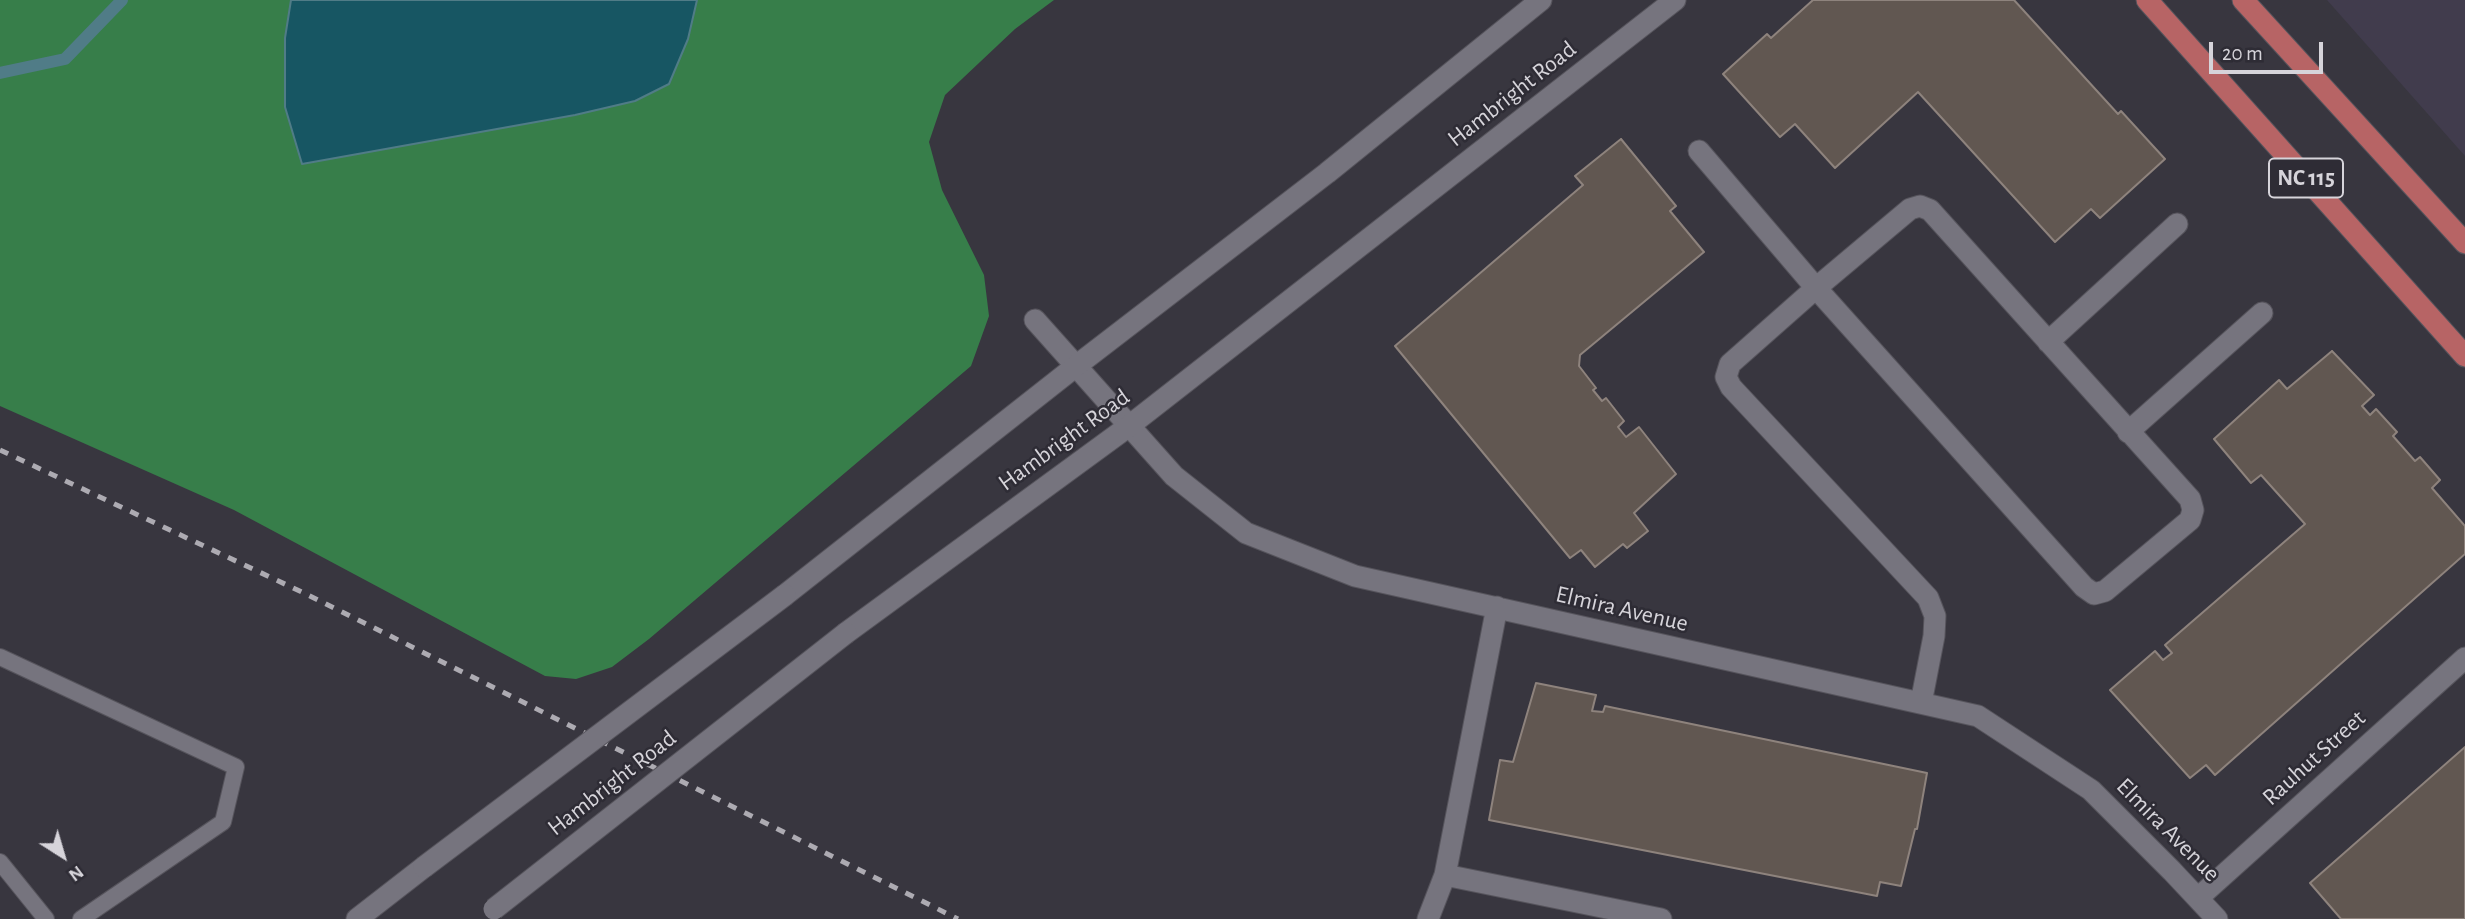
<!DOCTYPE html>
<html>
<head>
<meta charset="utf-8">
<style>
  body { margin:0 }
  #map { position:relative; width:2465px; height:919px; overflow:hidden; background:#38363f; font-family:"Alegreya Sans",sans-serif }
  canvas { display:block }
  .north { position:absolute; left:28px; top:821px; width:70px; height:70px; -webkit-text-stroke:5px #2e2c35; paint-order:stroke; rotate:143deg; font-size:19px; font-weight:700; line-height:28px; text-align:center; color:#d6d4da }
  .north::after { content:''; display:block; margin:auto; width:24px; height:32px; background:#d6d4da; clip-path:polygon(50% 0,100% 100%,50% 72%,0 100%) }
  .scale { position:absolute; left:2209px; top:42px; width:114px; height:32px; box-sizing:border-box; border:4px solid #d6d4da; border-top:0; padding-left:9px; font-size:21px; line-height:24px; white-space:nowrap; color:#d6d4da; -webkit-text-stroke:5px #2e2c35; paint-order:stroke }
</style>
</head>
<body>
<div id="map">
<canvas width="2465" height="919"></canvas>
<div class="north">N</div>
<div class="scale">20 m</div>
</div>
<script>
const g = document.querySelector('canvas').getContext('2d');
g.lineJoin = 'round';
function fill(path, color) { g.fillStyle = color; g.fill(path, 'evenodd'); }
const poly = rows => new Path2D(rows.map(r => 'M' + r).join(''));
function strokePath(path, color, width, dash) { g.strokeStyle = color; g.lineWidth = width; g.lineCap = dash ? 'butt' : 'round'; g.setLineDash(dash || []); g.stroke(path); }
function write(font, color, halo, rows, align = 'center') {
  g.font = font + ' "Alegreya Sans",sans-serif'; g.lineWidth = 5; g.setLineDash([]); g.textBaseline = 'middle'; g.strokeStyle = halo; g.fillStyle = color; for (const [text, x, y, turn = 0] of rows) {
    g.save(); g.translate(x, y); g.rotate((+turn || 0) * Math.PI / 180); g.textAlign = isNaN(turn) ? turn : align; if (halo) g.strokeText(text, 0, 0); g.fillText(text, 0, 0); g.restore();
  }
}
const education = poly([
  [2327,0,2465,0,2465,156]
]);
const forest = poly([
  [0,0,1054,0,1015,29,945,95,929,142,942,190,984,275,989,316,971,366,649,639,612,667,576,679,545,676,234,510,0,406]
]);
const water = poly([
  [291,0,697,0,688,39,669,84,635,101,575,115,302,164,285,107,285,38,291,0]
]);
const stream = poly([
  [0,73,65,59,122,0]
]);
const building = poly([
  [1813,0,2014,0,2118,114,2121,111,2165,159,2100,218,2091,209,2055,242,1918,92,1835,168,1795,124,1780,137,1723,74,1767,34,1771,38,1813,0],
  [1621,139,1676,206,1670,211,1704,252,1580,355,1579,366,1596,388,1593,390,1602,401,1606,398,1624,421,1618,427,1626,437,1639,427,1676,474,1634,513,1648,531,1627,548,1623,544,1595,567,1581,550,1570,558,1395,346,1583,185,1575,176,1621,139],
  [2332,351,2374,395,2362,406,2370,415,2376,409,2397,432,2393,436,2415,461,2420,457,2440,480,2432,488,2465,526,2465,554,2215,775,2206,765,2190,778,2110,690,2155,651,2163,660,2172,653,2165,645,2305,524,2261,475,2251,483,2214,439,2279,380,2287,389,2332,351],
  [1536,683,1596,695,1592,711,1603,712,1605,706,1927,773,1917,829,1915,829,1901,886,1880,882,1877,896,1489,820,1500,760,1513,762,1536,683],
  [2465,747,2465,919,2341,919,2310,883,2465,747]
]);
const lane = poly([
  [0,657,236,767,223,822,81,919],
  [0,862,46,919]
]);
const street = poly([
  [1699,151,1816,288,2084,587,2094,594,2105,591,2190,520,2193,510,2190,499,1930,210,1920,206,1910,209,1816,288,1730,364,1726,377,1731,387,1928,598,1935,616,1934,636,1921,703],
  [1035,320,1174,476,1246,533,1355,576,1978,716,2091,790,2172,871,2217,919],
  [2048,342,2177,224],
  [2128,432,2262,313],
  [1445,875,1661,919],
  [2198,898,2465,658],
  [1428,919,1445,875,1497,607]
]);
const secondary = poly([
  [785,595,1076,366,1327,173,1541,0],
  [846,633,1129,426,1675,0],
  [357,919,424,867]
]);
const primary = poly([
  [2147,0,2465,356],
  [2243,0,2465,243]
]);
const rail = poly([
  [0,450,306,594,958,919]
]);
const secondaryBridge = poly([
  [424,867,785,595],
  [494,909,846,633]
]);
const shields = [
  [2306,178,74]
];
const shieldNames = [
  ["NC 115",2306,178]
];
const streetNames = [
  ["Hambright Road",1512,94,-38],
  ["Hambright Road",1064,440,-36],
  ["Elmira Avenue",1622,609,13],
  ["Rauhut Street",2314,758,-42],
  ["Hambright Road",612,783,-38],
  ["Elmira Avenue",2168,830,45]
];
fill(education, '#413c4d');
fill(forest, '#377e4a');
fill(water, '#175663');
strokePath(water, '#507c87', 2);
strokePath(stream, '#507c87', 12);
fill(building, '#615751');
strokePath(building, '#8e837d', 2);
strokePath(lane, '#56545c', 18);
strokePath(street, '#56545c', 23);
strokePath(secondary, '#56545c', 23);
strokePath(primary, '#56545c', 23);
strokePath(lane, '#76747e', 16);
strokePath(street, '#76747e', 21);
strokePath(secondary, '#76747e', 21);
strokePath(primary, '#b76465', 21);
strokePath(rail, '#adabb2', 5, [9, 9]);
strokePath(secondaryBridge, '#56545c', 23, []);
strokePath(secondaryBridge, '#76747e', 21);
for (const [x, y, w] of shields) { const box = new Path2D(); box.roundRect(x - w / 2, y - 19.5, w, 39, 5); g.fillStyle = '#2e2c35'; g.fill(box); strokePath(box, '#d6d4da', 2); }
write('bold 23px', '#d6d4da', null, shieldNames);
write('24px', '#d6d4da', '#2e2c35', streetNames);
</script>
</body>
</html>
